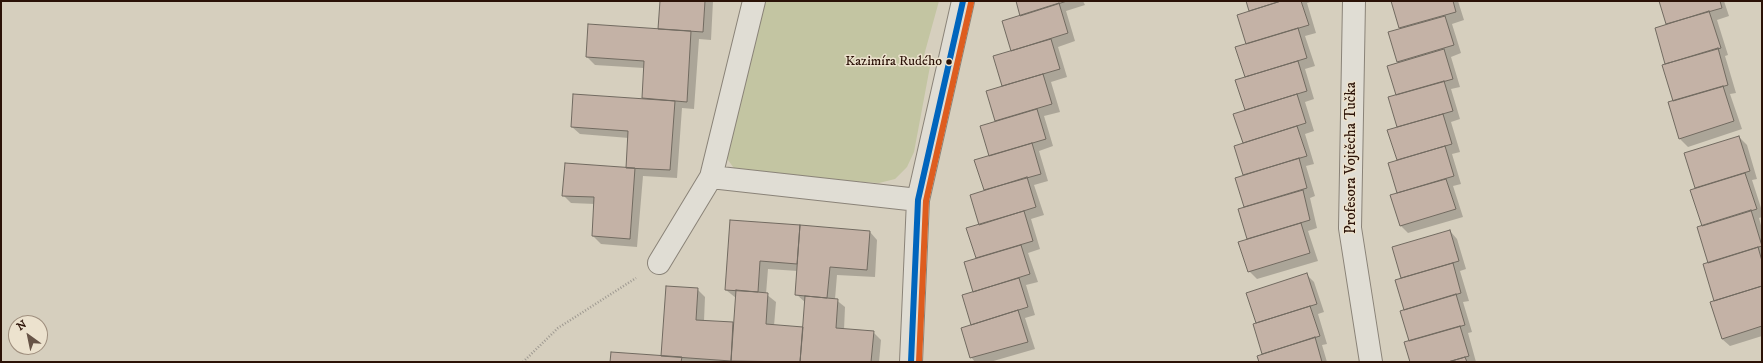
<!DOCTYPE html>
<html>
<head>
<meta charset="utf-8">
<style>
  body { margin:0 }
  #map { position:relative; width:1763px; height:363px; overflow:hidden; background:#d6cfbe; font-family:"IM FELL DW Pica",serif }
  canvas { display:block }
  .frame { position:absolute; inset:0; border:2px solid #2b1207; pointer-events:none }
  .north { position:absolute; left:8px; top:315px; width:40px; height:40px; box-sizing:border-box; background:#ece2ce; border:1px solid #9f8f7e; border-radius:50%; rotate:327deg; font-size:11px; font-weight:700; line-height:16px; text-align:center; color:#2b1207 }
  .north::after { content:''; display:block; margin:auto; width:14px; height:18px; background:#675447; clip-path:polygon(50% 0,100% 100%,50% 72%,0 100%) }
</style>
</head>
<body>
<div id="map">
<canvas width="1763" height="363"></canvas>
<div class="frame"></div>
<div class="north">N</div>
</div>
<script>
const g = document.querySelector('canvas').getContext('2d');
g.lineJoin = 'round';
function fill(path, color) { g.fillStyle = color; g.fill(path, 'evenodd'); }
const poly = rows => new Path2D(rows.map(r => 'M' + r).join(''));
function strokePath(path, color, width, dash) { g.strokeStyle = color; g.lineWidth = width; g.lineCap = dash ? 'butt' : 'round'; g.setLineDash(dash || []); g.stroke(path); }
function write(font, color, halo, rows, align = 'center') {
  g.font = font + ' "IM FELL DW Pica",serif'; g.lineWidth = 3; g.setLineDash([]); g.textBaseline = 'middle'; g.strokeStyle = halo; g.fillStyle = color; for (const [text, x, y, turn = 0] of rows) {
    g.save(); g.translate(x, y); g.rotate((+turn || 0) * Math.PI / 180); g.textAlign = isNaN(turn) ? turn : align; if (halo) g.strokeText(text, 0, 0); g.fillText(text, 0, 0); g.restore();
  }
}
const green = poly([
  [761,1,939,1,923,59,931,61,914,152,907,167,895,179,879,183,749,175,736,171,728,160,727,144]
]);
const shadow = poly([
  [661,1,713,1,711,40,699,39,694,109,682,108,677,178,643,176,637,247,601,244,593,236,595,204,571,203,563,195,627,169,629,138,580,134,572,127,643,99,644,68,595,65,587,57,659,30],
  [1017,1,1083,1,1085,5,1066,11,1075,41,1058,47,1067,77,1051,82,1060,112,1044,116,1053,146,1039,151,1048,181,1034,185,1044,215,1031,219,1040,249,1028,253,1038,282,1026,285,1035,315,1025,318,1035,349,990,362,975,362,971,357,977,259,968,229,980,225,985,191,976,161,990,157,996,122,987,92,1003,87,994,57,1012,52,1021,16],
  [1247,1,1314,1,1307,3,1316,33,1305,36,1315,66,1305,69,1314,99,1305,102,1314,131,1305,134,1314,164,1306,166,1315,196,1310,198,1317,228,1308,231,1318,261,1257,279,1249,271,1248,239,1240,209,1245,208,1236,178,1244,176,1235,147,1244,144,1235,114,1246,111,1237,81,1246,78,1251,11],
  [1392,1,1458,1,1464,20,1452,24,1461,53,1451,57,1460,87,1451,89,1460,119,1451,122,1460,152,1452,154,1461,184,1453,186,1463,217,1408,233,1400,225,1398,194,1389,164,1398,161,1389,131,1398,128,1389,98,1398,96,1388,66,1399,62,1389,33,1400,29],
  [1660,1,1724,1,1729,16,1717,20,1728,55,1725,56,1736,93,1730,94,1742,129,1688,147,1680,139,1666,64,1656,28,1667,24],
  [1739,137,1747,145,1757,179,1752,180,1762,211,1762,217,1759,218,1762,229,1762,336,1730,346,1722,339,1696,189,1685,153],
  [731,221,870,232,877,240,875,277,837,275,835,299,845,307,844,330,873,332,881,340,879,362,611,362,662,357,697,289,705,297,704,321,734,323,736,298,726,290],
  [768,269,798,271,796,294,806,303,804,328,774,326,776,302,766,294],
  [1450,231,1457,239,1466,269,1460,271,1469,301,1463,302,1472,332,1468,333,1476,362,1411,362,1402,279,1393,248],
  [1306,274,1314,282,1324,312,1318,314,1327,344,1322,345,1327,362,1260,362,1263,355,1254,325,1257,324,1247,293]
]);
const building = poly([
  [660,1,705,1,703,32,658,29,660,1],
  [1016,1,1067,1,1020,16,1016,1],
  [1246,1,1281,1,1249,11,1246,1],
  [1281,1,1301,1,1309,25,1246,44,1237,15,1281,1],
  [1391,1,1453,1,1456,12,1399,28,1391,1],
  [1659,1,1720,1,1722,8,1666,24,1659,1],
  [1059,3,1068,33,1011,51,1002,21,1059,3],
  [1709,11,1721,48,1665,64,1655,28,1709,11],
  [1445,16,1454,45,1397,62,1388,32,1445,16],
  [588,24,691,31,687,102,642,98,644,61,586,57,588,24],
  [1298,28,1307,58,1245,77,1235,47,1298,28],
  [1051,39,1060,69,1002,86,993,56,1051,39],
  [1718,48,1728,85,1673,101,1662,65,1718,48],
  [1444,49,1453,79,1396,95,1387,66,1444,49],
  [1298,61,1307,91,1245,110,1235,80,1298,61],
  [1043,74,1052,104,995,121,986,91,1043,74],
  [1444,81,1453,111,1397,127,1388,97,1444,81],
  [1723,86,1734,121,1679,139,1668,102,1723,86],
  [573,94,675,101,670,170,626,168,628,131,571,127,573,94],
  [1297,94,1306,123,1243,143,1233,114,1297,94],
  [1037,109,1046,139,989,156,980,126,1037,109],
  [1443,114,1452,144,1397,160,1387,130,1443,114],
  [1297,126,1307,156,1243,175,1234,146,1297,126],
  [1739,136,1750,171,1695,188,1684,153,1739,136],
  [1032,143,1041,174,984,190,974,160,1032,143],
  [1445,146,1454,176,1397,193,1388,163,1445,146],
  [1299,158,1307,188,1244,207,1235,178,1299,158],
  [565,163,635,168,630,239,592,236,594,197,562,196,565,163],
  [1745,173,1757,209,1702,226,1690,190,1745,173],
  [1027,177,1036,207,979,225,970,195,1027,177],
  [1446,179,1456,209,1400,226,1390,195,1446,179],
  [1303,190,1310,220,1247,239,1238,209,1303,190],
  [1751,210,1762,246,1708,263,1697,227,1751,210],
  [1024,211,1033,241,976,258,966,228,1024,211],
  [730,220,800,225,797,264,760,261,758,292,725,290,730,220],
  [1301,223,1310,253,1248,272,1238,242,1301,223],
  [800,225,870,231,867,270,830,267,827,298,795,295,800,225],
  [1450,230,1459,261,1401,278,1392,247,1450,230],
  [1021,245,1030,274,973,292,964,262,1021,245],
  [1758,247,1762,261,1762,286,1714,301,1703,264,1758,247],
  [1453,263,1461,293,1404,310,1395,280,1453,263],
  [1307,273,1317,304,1256,323,1246,293,1307,273],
  [1019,278,1028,307,971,325,962,295,1019,278],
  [666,286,698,288,696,320,733,322,731,361,661,356,666,286],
  [1762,286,1762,326,1722,339,1710,302,1762,286],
  [736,290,768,293,766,324,803,327,800,362,731,361,736,290],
  [1456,294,1465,325,1409,341,1400,311,1456,294],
  [805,296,838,299,836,328,874,331,871,362,800,362,805,296],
  [1310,306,1320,336,1262,354,1253,324,1310,306],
  [1018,310,1028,342,970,358,961,328,1018,310],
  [1460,326,1469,356,1448,362,1410,362,1404,342,1460,326],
  [1315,337,1322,362,1259,362,1257,356,1315,337],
  [611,352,682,357,681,362,610,362,611,352],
  [1465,357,1467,362,1448,362,1465,357]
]);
const path = poly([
  [523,362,558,328,636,278]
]);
const street = poly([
  [1354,1,1350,228,1371,362],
  [711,177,918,200],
  [659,263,711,177,754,1],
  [911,362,918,200,963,1]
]);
const bus1 = poly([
  [911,362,918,200,963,1]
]);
const bus2 = poly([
  [919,362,926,201,971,3]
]);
const markers = [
  [949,62,3.5,"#2b1207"]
];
const busNames = [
  ["Kazimíra Rudého",942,62]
];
const streetNames = [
  ["Profesora Vojtěcha Tučka",1352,158,-90]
];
fill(green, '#c3c5a2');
fill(shadow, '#0003');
fill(building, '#c4b2a6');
strokePath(building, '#716a60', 1);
strokePath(street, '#8a8378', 24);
strokePath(path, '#9e9991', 2.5, [1, 2]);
strokePath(street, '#e0ddd4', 22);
strokePath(bus1, '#0065bd', 6);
strokePath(bus2, '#de5d1f', 6);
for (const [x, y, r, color] of markers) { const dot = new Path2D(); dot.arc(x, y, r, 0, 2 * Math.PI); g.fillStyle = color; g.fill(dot); strokePath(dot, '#ece2ce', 1.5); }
write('14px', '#2b1207', '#ece2ce', busNames, 'right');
write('15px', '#2b1207', '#ece2ce', streetNames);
</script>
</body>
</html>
